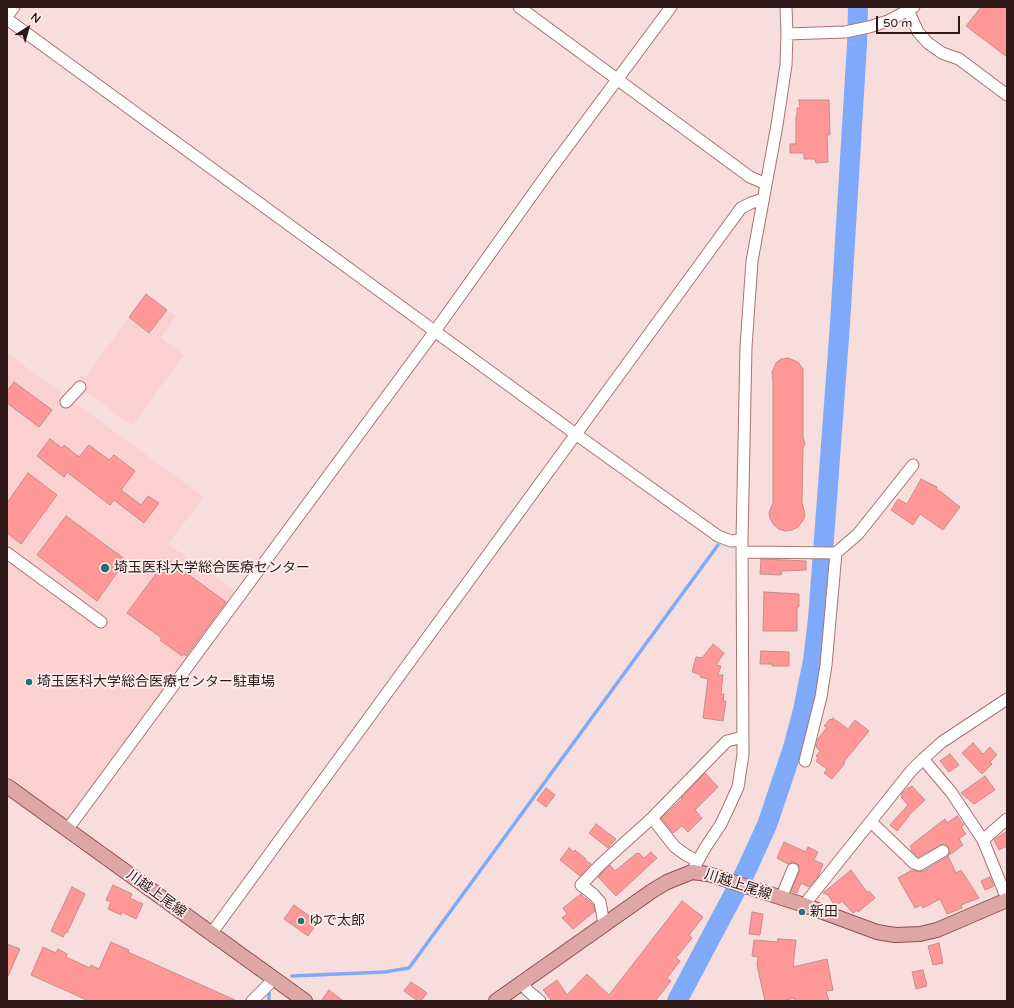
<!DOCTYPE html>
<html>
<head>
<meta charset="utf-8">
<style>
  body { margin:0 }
  #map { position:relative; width:1014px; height:1008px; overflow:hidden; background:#f7dedd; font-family:"Varela Round",sans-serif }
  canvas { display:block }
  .frame { position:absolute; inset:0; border:8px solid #2e1918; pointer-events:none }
  .north { position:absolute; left:8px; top:8px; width:40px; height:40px; -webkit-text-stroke:3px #fbefee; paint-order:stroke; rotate:37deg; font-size:11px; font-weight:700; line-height:16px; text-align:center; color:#2e1918 }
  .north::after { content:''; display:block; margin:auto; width:14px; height:18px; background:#2e1918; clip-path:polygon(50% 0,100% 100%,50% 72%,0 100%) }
  .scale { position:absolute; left:876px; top:16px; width:84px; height:18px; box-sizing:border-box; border:2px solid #2e1918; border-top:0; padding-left:5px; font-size:12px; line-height:14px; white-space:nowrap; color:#2e1918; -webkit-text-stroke:3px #fbefee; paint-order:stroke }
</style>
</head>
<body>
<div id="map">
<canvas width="1014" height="1008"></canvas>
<div class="frame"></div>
<div class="north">N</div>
<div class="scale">50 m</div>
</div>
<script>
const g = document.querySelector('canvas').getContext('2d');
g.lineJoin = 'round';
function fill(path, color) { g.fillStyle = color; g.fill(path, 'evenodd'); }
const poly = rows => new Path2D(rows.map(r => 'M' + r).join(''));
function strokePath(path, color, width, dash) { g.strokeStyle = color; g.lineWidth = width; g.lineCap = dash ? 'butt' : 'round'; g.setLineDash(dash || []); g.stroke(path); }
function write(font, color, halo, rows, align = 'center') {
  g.font = font + ' "Varela Round","Noto Sans JP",sans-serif'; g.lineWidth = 3.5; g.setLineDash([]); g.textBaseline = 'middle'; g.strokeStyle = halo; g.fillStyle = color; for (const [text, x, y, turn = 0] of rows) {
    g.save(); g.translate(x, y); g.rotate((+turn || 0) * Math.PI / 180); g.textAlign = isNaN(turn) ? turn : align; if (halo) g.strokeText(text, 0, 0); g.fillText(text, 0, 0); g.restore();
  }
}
const built = poly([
  [167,310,176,316,161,338,184,355,132,426,75,383,79,377,86,376,129,317,149,333],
  [7,353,204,497,168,544,236,592,69,821,7,775]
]);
const stream = poly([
  [292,976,385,972,409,968,718,545],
  [269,1001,269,993]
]);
const river = poly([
  [677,1001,745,873,767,825,793,748,803,710,813,661,818,619,840,324,857,44,858,7]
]);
const building = poly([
  [981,7,1007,7,1007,57,966,26,981,7],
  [799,100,829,100,830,135,827,135,828,162,816,163,815,159,804,159,804,153,790,153,790,144,796,144,796,116,797,116,797,108,800,108,799,100],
  [146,294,167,310,149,333,129,317,146,294],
  [788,358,798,362,803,369,803,437,805,444,803,448,802,503,805,514,804,519,798,527,792,530,785,531,779,529,773,524,770,518,769,512,773,503,773,381,772,372,776,363,781,359,788,358],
  [14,382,52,410,39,427,7,403,7,391,14,382],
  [50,439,62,448,64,445,79,457,89,445,109,460,114,455,135,471,121,490,141,505,148,496,159,503,144,523,114,500,110,505,67,472,64,477,37,456,50,439],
  [28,473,57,495,21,544,7,533,7,503,28,473],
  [921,479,937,487,936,489,941,492,960,507,943,530,920,514,913,525,891,510,898,499,907,504,921,479],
  [66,516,126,560,97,601,37,555,66,516],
  [167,559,226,602,186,656,184,654,182,656,160,640,162,638,127,613,167,559],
  [761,559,806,561,806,570,782,571,781,575,760,574,761,559],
  [764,592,799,594,799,607,797,607,797,631,763,631,764,592],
  [713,644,724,653,716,665,721,666,718,675,723,675,721,694,724,694,723,701,726,701,723,721,703,718,708,679,700,677,701,675,692,672,696,657,702,658,713,644],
  [761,651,789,652,789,666,772,666,772,664,760,664,761,651],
  [833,718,848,729,855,720,869,731,843,763,845,763,832,779,824,773,827,769,816,761,818,758,816,756,820,751,816,747,818,739,827,727,824,726,830,719,832,720,833,718],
  [973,743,983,754,990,747,997,755,990,762,992,764,982,774,962,753,973,743],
  [950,754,959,765,949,772,940,761,950,754],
  [705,773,718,787,695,810,702,818,688,832,682,826,673,833,661,818,682,799,681,798,705,773],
  [985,776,995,790,974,804,961,793,985,776],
  [912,786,925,800,908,816,909,816,897,831,890,825,908,805,901,797,903,796,901,794,909,787,910,788,912,786],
  [546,788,555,795,546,807,537,800,546,788],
  [957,816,964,825,961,827,966,834,959,839,963,845,948,856,956,873,961,870,979,898,961,905,962,908,947,914,940,899,923,908,921,905,915,908,898,878,912,870,919,872,923,871,947,857,949,854,950,851,947,845,943,844,918,857,911,850,912,849,910,846,945,819,947,823,957,816],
  [596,824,616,839,608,848,589,833,596,824],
  [1007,831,1007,846,999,850,994,840,1007,831],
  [784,842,806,852,808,847,818,852,814,860,823,864,818,877,809,887,801,883,797,893,791,891,799,872,799,865,792,862,788,864,777,858,784,842],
  [569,848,574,852,575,850,586,859,585,860,591,864,580,876,560,860,569,848],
  [651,852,657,858,616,896,598,877,610,865,615,871,637,853,638,854,639,853,644,858,651,852],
  [851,870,867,892,869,891,875,898,858,912,857,910,853,913,842,901,835,906,828,895,823,893,851,870],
  [990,877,994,886,985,890,981,881,990,877],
  [113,885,132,894,130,898,143,904,136,919,122,912,121,915,108,909,111,902,106,900,113,885],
  [72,887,85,894,67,933,66,932,63,937,51,931,72,887],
  [581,894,585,899,586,898,593,905,595,911,573,929,562,918,567,914,563,908,581,894],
  [682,901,703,917,689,935,692,938,676,958,680,961,667,978,671,981,655,1001,552,1001,543,990,557,980,567,995,587,974,609,995,682,901],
  [294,905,318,922,308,936,284,919,294,905],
  [752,912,763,914,760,935,749,934,752,912],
  [778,939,796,940,793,967,827,959,833,990,826,991,829,1001,794,1001,794,998,783,1001,765,1001,757,965,758,957,752,956,754,940,778,942,778,939],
  [111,942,129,950,128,952,237,1001,89,1001,31,975,43,947,56,953,58,949,67,954,66,957,90,968,91,965,99,969,111,942],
  [939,943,943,963,933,965,928,946,939,943],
  [7,944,20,949,7,978,7,944],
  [923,970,927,986,916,989,912,972,923,970],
  [411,982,427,993,421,1001,418,1001,404,991,411,982],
  [329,990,343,1001,321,1001,329,990]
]);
const minor = poly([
  [519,7,750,177,766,184],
  [908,10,918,32,928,43,942,53,959,59,1007,95],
  [7,16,14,7],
  [7,19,577,435,718,536,731,541,742,540],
  [787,34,845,32,869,27,888,21,914,7],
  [66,402,80,387],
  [742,552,836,553,858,534,913,465],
  [7,553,101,622],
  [923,759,951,792,983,840,1007,899],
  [805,761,821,697,826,665,836,553],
  [652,818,727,741,743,737],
  [871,822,914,863,919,865,943,851],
  [67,830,435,331,550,170,671,7],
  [983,840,1007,819],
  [692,872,705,848,721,824,729,807,738,787,743,755,742,540,746,347,752,261,777,125,786,65,787,34,786,7],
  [781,898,793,869],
  [804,905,911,771,923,759,942,742,1007,699],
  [604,924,600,902,593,894,581,885,601,864,652,818,675,847,686,855,698,861],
  [211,934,741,208,751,203,763,199],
  [522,983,528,991,540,1001],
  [252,1001,274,979]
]);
const major = poly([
  [7,786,305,1001],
  [496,1001,652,891,667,882,692,872,708,874,804,905,877,932,895,935,920,934,937,930,1007,900]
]);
const markers = [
  [105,568,5,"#257075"],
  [29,682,4,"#257075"],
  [802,912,4,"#257075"],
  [301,921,4,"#257075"]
];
const poiNames = [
  ["埼玉医科大学総合医療センター",114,568],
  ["埼玉医科大学総合医療センター駐車場",37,682],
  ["新田",810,912],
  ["ゆで太郎",309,921]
];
const streetNames = [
  ["川越上尾線",738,885,18],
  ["川越上尾線",156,894,36]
];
fill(built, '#fad1cf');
strokePath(stream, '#7eaaf9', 3.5);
strokePath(river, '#7eaaf9', 20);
fill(building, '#fe9795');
strokePath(building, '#c58d8b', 1);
strokePath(minor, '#a87371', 13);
strokePath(major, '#924f4e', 16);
strokePath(minor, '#fff', 11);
strokePath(major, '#dea7a6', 14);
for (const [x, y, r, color] of markers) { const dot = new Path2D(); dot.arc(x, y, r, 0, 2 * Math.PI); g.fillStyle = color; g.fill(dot); strokePath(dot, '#fbefee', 1.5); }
write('14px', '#2e1918', '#fbefee', poiNames, 'left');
write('14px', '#2e1918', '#fbefee', streetNames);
</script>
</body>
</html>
